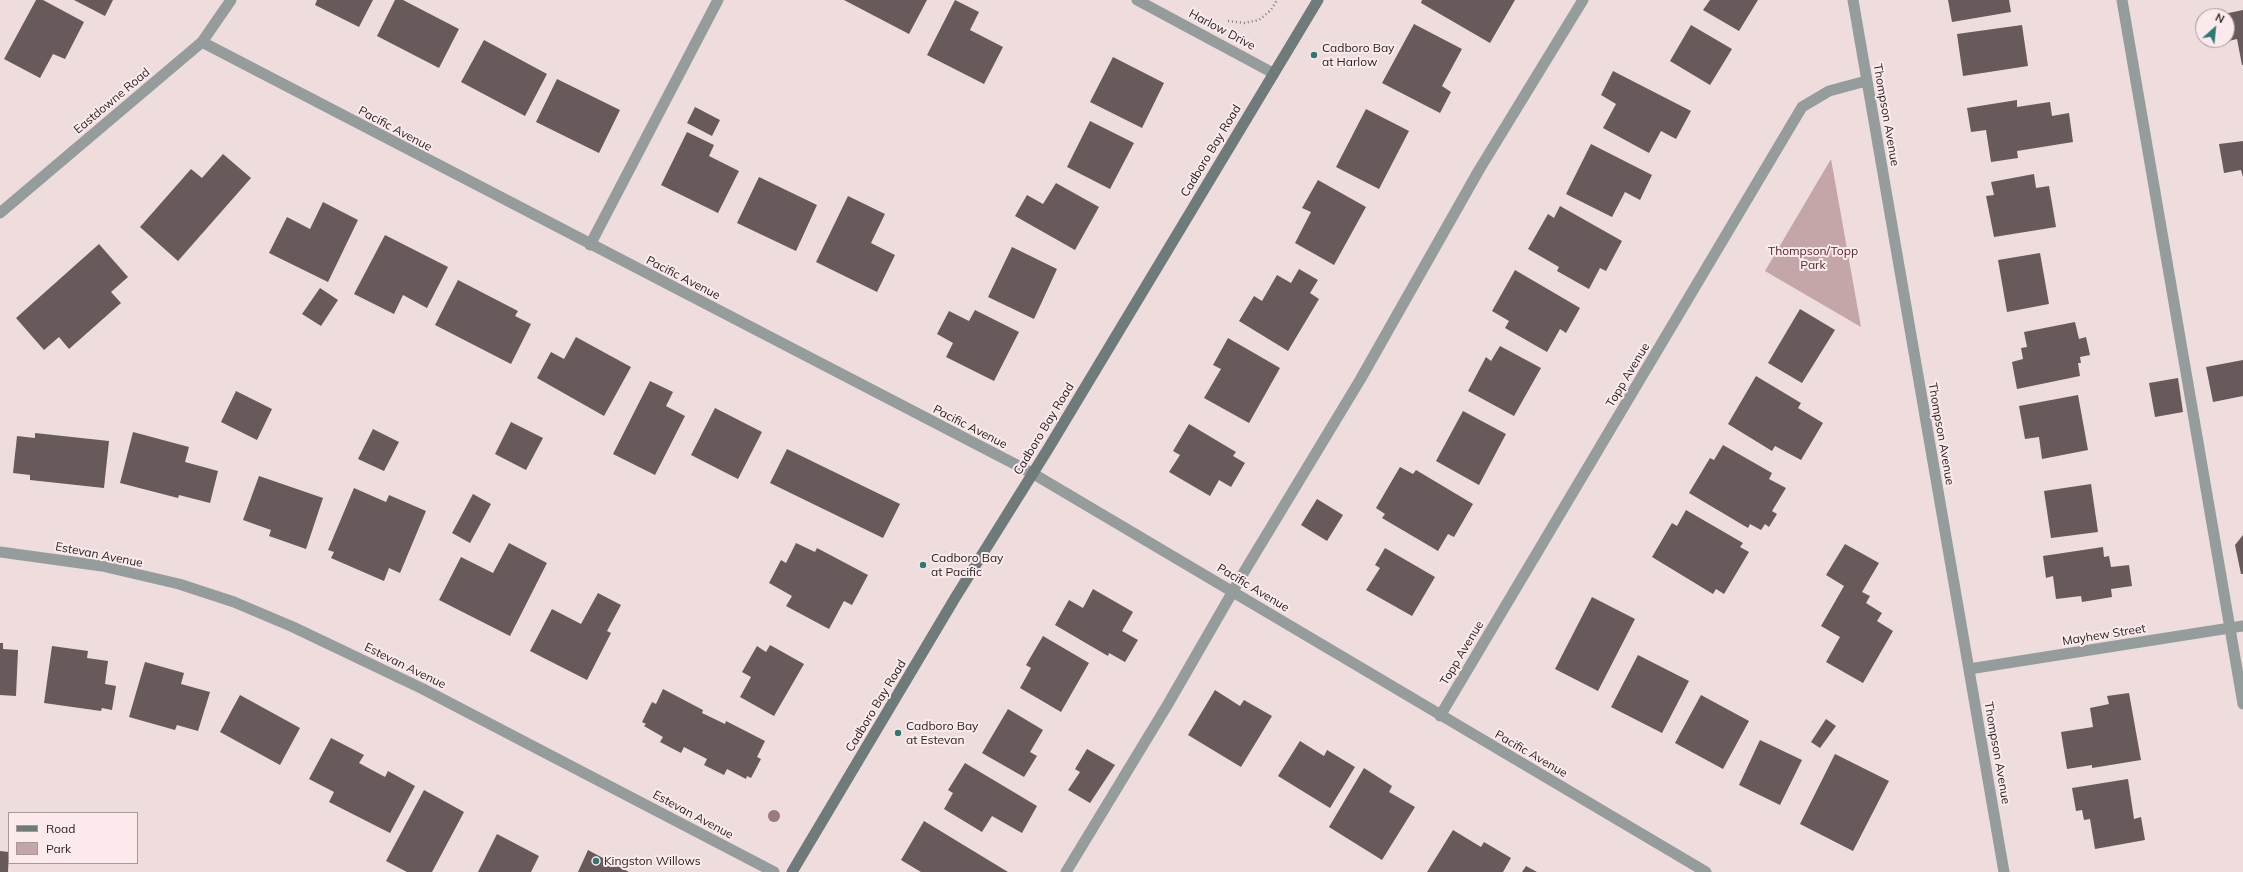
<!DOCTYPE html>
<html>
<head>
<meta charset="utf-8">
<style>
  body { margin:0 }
  #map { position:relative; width:2243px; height:872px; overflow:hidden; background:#efddde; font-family:Mulish,sans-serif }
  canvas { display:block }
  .legend { position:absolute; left:8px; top:812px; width:130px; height:52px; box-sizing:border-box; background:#fceaec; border:1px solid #a6999a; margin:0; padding:5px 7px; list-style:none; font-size:12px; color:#251f1f }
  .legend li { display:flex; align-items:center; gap:8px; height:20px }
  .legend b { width:20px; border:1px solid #a6999a }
  .north { position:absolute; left:2195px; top:8px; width:40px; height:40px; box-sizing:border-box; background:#fceaec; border:1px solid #a6999a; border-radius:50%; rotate:27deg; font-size:11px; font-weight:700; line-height:16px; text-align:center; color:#251f1f }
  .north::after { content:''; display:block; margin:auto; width:14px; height:18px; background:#2e7876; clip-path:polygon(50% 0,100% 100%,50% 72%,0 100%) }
</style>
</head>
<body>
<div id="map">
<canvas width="2243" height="872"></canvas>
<ul class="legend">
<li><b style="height:5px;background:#6f7a7a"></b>Road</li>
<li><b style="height:11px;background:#c5a6a8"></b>Park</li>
</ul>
<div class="north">N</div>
</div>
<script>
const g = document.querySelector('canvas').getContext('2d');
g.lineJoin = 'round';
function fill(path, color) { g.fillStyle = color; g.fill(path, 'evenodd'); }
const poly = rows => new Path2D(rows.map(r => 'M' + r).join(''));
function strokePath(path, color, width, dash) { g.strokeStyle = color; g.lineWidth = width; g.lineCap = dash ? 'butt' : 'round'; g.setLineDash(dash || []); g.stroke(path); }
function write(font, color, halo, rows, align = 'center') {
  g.font = font + ' Mulish,sans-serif'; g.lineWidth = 4; g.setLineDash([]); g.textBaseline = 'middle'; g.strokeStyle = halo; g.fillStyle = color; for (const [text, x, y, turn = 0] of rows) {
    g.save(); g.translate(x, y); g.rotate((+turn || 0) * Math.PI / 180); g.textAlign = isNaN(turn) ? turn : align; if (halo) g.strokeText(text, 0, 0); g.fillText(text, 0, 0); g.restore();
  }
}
const green = poly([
  [1831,159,1861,327,1765,271]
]);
const building = poly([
  [36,0,43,0,84,22,65,59,53,54,40,78,4,59],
  [74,0,113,0,105,16],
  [317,0,373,0,359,27,315,5],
  [395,0,403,0,459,29,439,68,377,36],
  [844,0,927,0,909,34],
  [955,0,979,12,970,30,1003,47,984,84,927,55],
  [1422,0,1515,0,1490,43,1421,3],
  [1710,0,1758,0,1739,31,1703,10],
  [1948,0,2009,0,2011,12,1952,22],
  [2243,10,2243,65,2242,65,2237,39,2224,42,2223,40,2227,40,2227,16,2219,15],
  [1414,24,1462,49,1442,86,1451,92,1440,113,1382,83],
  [1691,25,1732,49,1710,85,1670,61],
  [2022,25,2028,66,1963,76,1957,34],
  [484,40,547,74,525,116,461,82],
  [1113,57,1164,83,1142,128,1090,102],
  [1613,71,1691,111,1676,139,1661,131,1649,153,1603,128,1616,104,1601,95],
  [557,79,620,110,599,153,536,122],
  [2017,100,2017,107,2050,102,2052,116,2069,113,2073,142,2017,151,2018,158,1991,162,1986,130,1971,132,1967,108],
  [695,107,720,120,712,136,687,123],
  [1366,109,1409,131,1379,189,1336,167],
  [1090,121,1134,143,1110,189,1067,167],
  [687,132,714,145,709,156,739,171,718,213,661,185],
  [2243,141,2243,177,2241,170,2224,173,2219,144],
  [1591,144,1652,175,1640,200,1625,192,1612,217,1566,194],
  [223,154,251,178,178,261,140,227,191,169,202,178],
  [2034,174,2036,188,2049,186,2056,227,1994,237,1986,196,1994,195,1991,182],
  [759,177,817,205,796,251,737,223],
  [1318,180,1366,207,1334,265,1295,243,1311,212,1302,208],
  [1056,183,1099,207,1075,250,1015,216,1027,195,1043,204],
  [848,196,885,214,871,243,895,255,877,292,816,262],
  [323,202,358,220,328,282,269,253,287,217,310,229],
  [1560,206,1622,241,1606,271,1600,268,1589,289,1557,271,1559,267,1528,249,1548,214,1554,218],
  [385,235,448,267,427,308,403,295,394,314,354,294],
  [99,244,128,277,111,292,121,303,69,349,59,337,44,350,16,318],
  [1012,247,1057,269,1034,319,988,297],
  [2040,253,2049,304,2007,312,1998,260],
  [1299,269,1318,280,1310,293,1319,299,1288,351,1239,321,1254,296,1262,301,1277,275,1291,283],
  [1515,270,1580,308,1566,333,1560,329,1547,352,1505,328,1509,321,1492,311],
  [458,280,518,311,515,316,531,324,511,364,435,325],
  [320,288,338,300,321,326,302,314],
  [1800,309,1835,330,1802,383,1768,363],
  [975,310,1019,332,994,381,946,357,953,343,937,334,949,311,969,321],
  [2075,322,2079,339,2086,337,2090,355,2080,357,2081,363,2078,363,2080,376,2017,389,2012,362,2023,359,2021,348,2027,347,2024,332],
  [576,337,631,367,604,416,537,378,551,352,564,359],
  [1228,338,1280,368,1249,423,1204,398,1221,369,1213,365],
  [1500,346,1541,368,1514,416,1468,391,1486,357,1491,361],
  [2243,360,2243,396,2213,402,2206,367],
  [1756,376,1801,403,1798,408,1823,423,1801,460,1775,446,1772,451,1728,424],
  [2178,378,2183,412,2155,417,2149,383],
  [650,381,673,392,666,406,685,416,655,475,613,454],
  [236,391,272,409,257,440,221,422],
  [2078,395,2088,450,2042,459,2039,437,2025,439,2019,406],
  [715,408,762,432,738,479,691,455],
  [1463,411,1506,434,1479,485,1436,461],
  [511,422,543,438,526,470,495,454],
  [1189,424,1236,452,1233,456,1245,463,1231,487,1219,480,1210,496,1169,472,1180,455,1173,451],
  [373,429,399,442,384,471,358,459],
  [133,432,189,447,185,462,218,471,210,503,179,495,178,498,120,483],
  [35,433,109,441,104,488,30,480,30,475,13,473,17,436,35,438],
  [1723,445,1772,473,1769,479,1786,488,1772,511,1777,514,1769,527,1765,524,1761,530,1750,524,1748,528,1689,493,1710,458,1714,460],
  [787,449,900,504,883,538,770,483],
  [1400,467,1413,474,1416,470,1473,504,1454,537,1448,534,1438,551,1382,518,1385,514,1376,508],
  [259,476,323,498,306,549,269,536,271,530,243,520],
  [2091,484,2098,532,2051,538,2044,491],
  [354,488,386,502,389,495,426,511,400,573,389,568,384,581,331,558,334,552,328,550],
  [473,494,491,504,470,543,452,533],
  [1317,499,1343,515,1327,541,1301,525],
  [1686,510,1743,543,1740,547,1749,552,1724,594,1716,589,1713,594,1652,557,1672,523,1677,526],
  [2243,535,2243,574,2241,574,2235,545],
  [509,543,547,563,510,636,439,600,461,557,493,573],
  [796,543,815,552,817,548,868,575,852,605,844,601,829,629,786,606,792,596,769,583,781,560,786,563],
  [1845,544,1879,563,1862,592,1870,596,1866,603,1882,613,1877,621,1893,631,1863,683,1826,662,1840,637,1821,626,1844,586,1826,575],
  [2103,547,2104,557,2109,556,2111,567,2129,565,2132,586,2111,589,2112,597,2082,602,2081,596,2056,599,2053,576,2046,578,2043,556],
  [1385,548,1435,577,1412,616,1366,590,1380,568,1375,565],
  [1093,589,1133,612,1122,631,1138,640,1125,662,1109,653,1108,656,1055,625,1069,600,1083,608],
  [598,593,621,605,607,631,611,633,587,680,530,651,552,609,581,624],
  [1592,597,1635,619,1598,691,1555,669],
  [1043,636,1089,663,1061,712,1020,688,1031,668,1026,665],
  [0,643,3,643,3,649,18,650,16,696,0,695],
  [770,645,804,664,774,716,740,697,751,677,742,672,757,646,766,652],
  [52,646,88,651,87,658,108,661,105,684,116,686,112,710,102,708,101,711,44,703],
  [1638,655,1689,681,1662,733,1611,707],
  [145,662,184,673,181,684,210,692,198,731,177,725,175,730,129,717],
  [663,689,703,710,702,713,725,724,726,721,765,741,757,757,761,759,751,778,747,776,746,779,727,769,724,775,704,765,707,759,684,747,681,753,660,742,663,737,644,726,646,724,642,722,652,702,656,704],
  [1215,690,1240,706,1244,700,1272,716,1241,767,1188,735],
  [2129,693,2141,760,2092,768,2092,765,2067,769,2061,732,2093,727,2090,708,2109,704,2107,696],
  [240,695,300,728,280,765,220,732],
  [1701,695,1749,721,1723,769,1675,743],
  [1008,709,1043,730,1030,752,1037,756,1024,777,982,753],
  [1826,719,1836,726,1820,748,1811,742],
  [331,738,364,755,359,763,385,777,388,771,415,786,390,833,329,802,334,792,309,779],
  [1760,740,1802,760,1780,805,1739,785],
  [1300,741,1324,756,1327,750,1355,767,1330,808,1278,776],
  [1087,749,1115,765,1090,803,1068,790,1080,772,1075,769],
  [1835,754,1889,781,1853,851,1800,824],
  [965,763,1037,806,1022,833,992,816,982,832,944,809,953,793,948,790],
  [1364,768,1392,786,1389,792,1415,807,1382,860,1329,827],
  [2128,779,2134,819,2141,817,2145,840,2095,849,2090,819,2084,820,2082,810,2076,811,2072,788],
  [424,790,464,812,432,872,407,872,386,861],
  [924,821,1008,872,921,872,901,860],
  [1453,830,1481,847,1484,842,1511,858,1503,872,1427,872],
  [497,834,539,856,531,872,478,872],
  [588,850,629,872,578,872],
  [0,851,9,852,8,872,0,872],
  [1526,866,1537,872,1522,872]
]);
const path = poly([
  [1228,21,1244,23,1259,20,1271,10,1277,0]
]);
const service = poly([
  [2122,0,2243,704],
  [590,245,718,0],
  [1066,872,1168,704,1244,572,1360,380,1479,170,1583,0]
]);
const minor = poly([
  [1137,0,1273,73],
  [1853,0,2004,872],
  [202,42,1032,473,1706,872],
  [0,213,202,42,231,0],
  [0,552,102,566,179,584,234,602,293,627,423,689,774,872],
  [1969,669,2243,626],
  [1440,716,1802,107,1829,91,1866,81]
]);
const secondary = poly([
  [792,872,955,598,1048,449,1318,0]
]);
const trees = [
  [774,816]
];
const markers = [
  [1314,55,4,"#2e7876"],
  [923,565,4,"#2e7876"],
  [898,733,4,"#2e7876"],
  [596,861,4,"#2e7876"]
];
const streetNames = [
  ["Harlow Drive",1222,30,28],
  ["Eastdowne Road",112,101,-40],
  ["Thompson Avenue",1886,115,80],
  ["Pacific Avenue",395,129,28],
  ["Cadboro Bay Road",1211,151,-59],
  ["Pacific Avenue",683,278,27],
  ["Topp Avenue",1628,375,-59],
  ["Pacific Avenue",970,427,27],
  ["Cadboro Bay Road",1044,429,-59],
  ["Thompson Avenue",1941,434,80],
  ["Estevan Avenue",99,555,11],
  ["Pacific Avenue",1253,588,31],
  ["Mayhew Street",2104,635,-9],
  ["Topp Avenue",1462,653,-59],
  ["Estevan Avenue",405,666,26],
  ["Cadboro Bay Road",876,706,-59],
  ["Thompson Avenue",1997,753,80],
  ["Pacific Avenue",1531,754,30],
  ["Estevan Avenue",693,815,28]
];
const poiNames = [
  ["Cadboro Bay",1322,48],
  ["at Harlow",1322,62],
  ["Cadboro Bay",931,558],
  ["at Pacific",931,572],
  ["Cadboro Bay",906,726],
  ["at Estevan",906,740],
  ["Kingston Willows",604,861]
];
const parkNames = [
  ["Thompson/Topp",1813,251],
  ["Park",1813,265]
];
fill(green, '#c5a6a8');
fill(building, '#68595a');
strokePath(path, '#867a7b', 2.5, [1, 3]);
strokePath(service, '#949c9c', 11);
strokePath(minor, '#949c9c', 11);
strokePath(secondary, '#6f7a7a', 11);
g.fillStyle = '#9c797d';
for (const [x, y] of trees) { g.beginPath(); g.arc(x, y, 6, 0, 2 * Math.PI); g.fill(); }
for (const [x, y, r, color] of markers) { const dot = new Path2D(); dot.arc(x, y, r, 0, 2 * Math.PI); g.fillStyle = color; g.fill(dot); strokePath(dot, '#fceaec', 1.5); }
write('12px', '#251f1f', '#fceaec', streetNames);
write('12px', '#251f1f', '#fceaec', poiNames, 'left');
write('12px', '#58272e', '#fceaec', parkNames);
</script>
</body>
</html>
